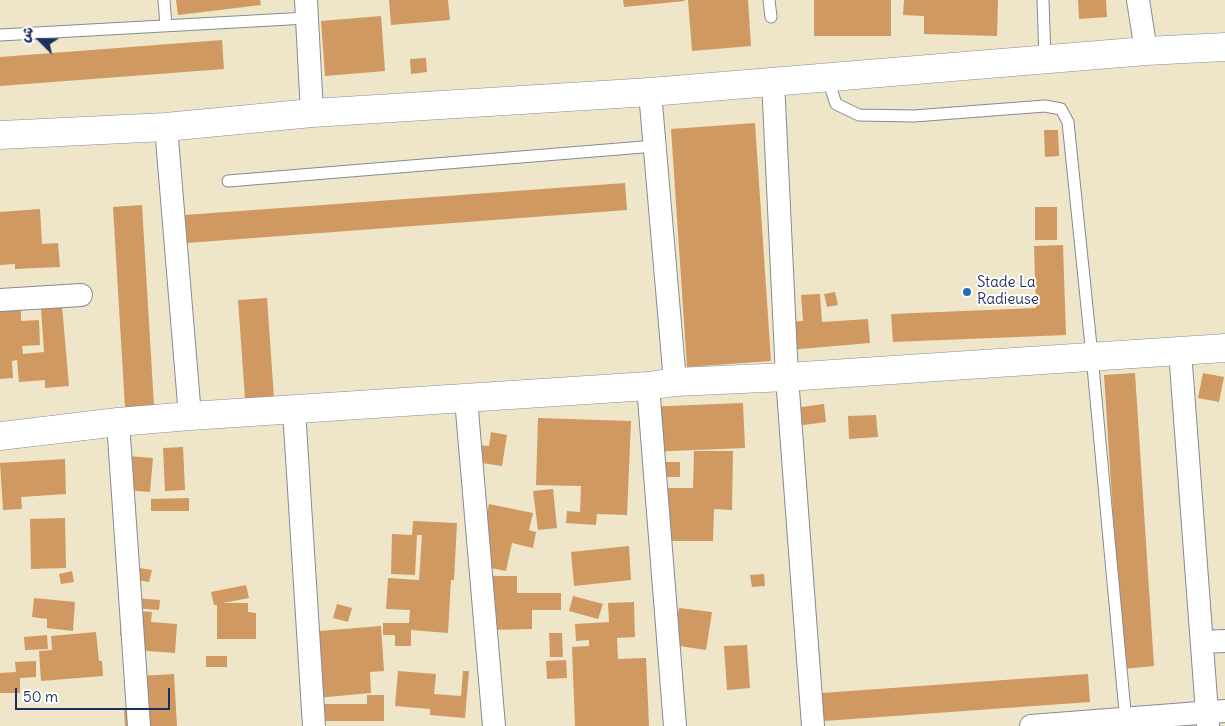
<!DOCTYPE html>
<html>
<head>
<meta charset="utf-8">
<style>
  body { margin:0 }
  #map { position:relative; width:1225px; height:726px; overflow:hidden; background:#efe5c9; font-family:Delius,"Playpen Sans Arabic",sans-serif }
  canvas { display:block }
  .north { position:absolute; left:15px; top:15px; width:50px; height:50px; -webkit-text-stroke:4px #fff; paint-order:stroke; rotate:293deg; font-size:14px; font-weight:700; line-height:20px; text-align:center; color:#1b2f5e }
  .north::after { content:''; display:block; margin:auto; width:18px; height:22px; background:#1b2f5e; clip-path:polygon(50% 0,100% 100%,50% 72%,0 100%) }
  .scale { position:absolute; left:15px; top:688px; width:155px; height:22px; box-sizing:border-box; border:2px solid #1b2f5e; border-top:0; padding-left:6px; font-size:15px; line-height:18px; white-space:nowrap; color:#1b2f5e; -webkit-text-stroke:4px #fff; paint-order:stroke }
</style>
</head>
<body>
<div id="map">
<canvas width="1225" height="726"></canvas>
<div class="north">ش</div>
<div class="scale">50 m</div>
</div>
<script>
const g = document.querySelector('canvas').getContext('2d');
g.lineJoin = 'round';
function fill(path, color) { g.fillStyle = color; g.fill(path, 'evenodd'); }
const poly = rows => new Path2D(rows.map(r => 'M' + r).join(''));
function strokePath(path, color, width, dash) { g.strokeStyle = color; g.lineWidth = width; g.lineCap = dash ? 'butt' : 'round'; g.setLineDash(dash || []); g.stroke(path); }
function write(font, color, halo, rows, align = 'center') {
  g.font = font + ' Delius,sans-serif'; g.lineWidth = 4; g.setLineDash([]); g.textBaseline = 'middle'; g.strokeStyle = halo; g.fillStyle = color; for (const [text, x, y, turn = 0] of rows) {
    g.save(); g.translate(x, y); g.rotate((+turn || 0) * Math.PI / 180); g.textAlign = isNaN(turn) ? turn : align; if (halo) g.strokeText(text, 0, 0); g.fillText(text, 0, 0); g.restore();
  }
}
const building = poly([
  [176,0,260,0,261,5,178,15],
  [389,0,448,0,450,20,391,25],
  [623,0,684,0,685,1,624,7],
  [688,0,748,0,751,46,692,51],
  [814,0,891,0,891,36,814,36],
  [904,0,998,0,997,36,924,34,924,16,903,15],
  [1078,0,1106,0,1107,17,1079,19],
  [381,16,385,71,325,76,321,21],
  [222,40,224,69,0,86,0,57],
  [426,58,427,72,411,74,410,59],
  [755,123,771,361,687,367,671,129],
  [1044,130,1058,130,1059,156,1045,157],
  [625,183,627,210,187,243,185,215],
  [142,205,154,406,125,408,113,207],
  [1035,207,1057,207,1057,240,1035,240],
  [40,209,42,244,58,243,60,267,15,269,15,264,0,265,0,212],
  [1063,245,1066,335,893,342,891,314,1036,308,1034,246],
  [835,292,838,305,827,307,824,294],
  [820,294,822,322,868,319,870,343,788,350,786,322,803,321,801,295],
  [267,298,274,398,245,399,238,300],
  [62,306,69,386,45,388,45,380,19,382,17,360,12,361,13,378,0,379,0,311,21,309,21,321,39,320,40,345,22,346,23,354,44,352,41,308],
  [1135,373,1154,666,1123,669,1104,375],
  [1203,373,1224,377,1219,402,1198,398],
  [743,403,745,448,646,452,644,407],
  [824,404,826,422,796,426,794,408],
  [876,415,878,437,849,439,848,416],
  [538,418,631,421,627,515,597,514,596,525,566,523,567,511,580,512,581,486,536,485],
  [491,432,507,435,502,466,475,462,478,445,489,446],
  [183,447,185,490,165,491,163,448],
  [694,451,733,451,732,510,714,509,713,541,669,541,670,508,659,508,659,488,693,488],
  [128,456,153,458,150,492,126,490],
  [65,459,66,494,21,497,22,509,3,510,0,463],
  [660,462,680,462,680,477,660,477],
  [553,489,557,528,538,530,533,491],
  [189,498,189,511,151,511,151,499],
  [489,504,533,513,529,530,536,532,533,548,512,543,506,571,476,565],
  [65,518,66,568,31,569,30,519],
  [413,521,457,523,454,580,451,580,448,633,411,630,411,646,395,646,395,635,383,635,383,623,409,623,410,610,386,609,388,578,419,580,422,535,417,535,415,575,391,574,392,534,412,535],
  [629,546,631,580,574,586,571,552],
  [127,566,152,570,149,582,125,578],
  [72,571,74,582,61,584,59,574],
  [764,574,765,586,752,587,750,575],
  [482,576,517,576,517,593,561,593,561,610,532,610,532,629,492,630],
  [246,585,249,598,223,603,248,603,248,612,256,613,256,639,217,639,217,605,214,605,211,592],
  [573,596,603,604,598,619,569,611],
  [34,598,75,602,73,631,47,628,47,619,32,617],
  [134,598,160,600,159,610,134,608],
  [634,602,635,637,617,638,618,659,646,658,649,726,575,726,572,647,589,646,589,640,576,641,575,624,609,622,608,603],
  [337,604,352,608,348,622,333,618],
  [679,608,712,612,706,650,673,645],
  [122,610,152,612,151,622,177,624,175,653,135,650,136,637,120,636],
  [381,626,384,671,370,672,371,693,316,698,313,667,322,666,320,644,310,644,310,641,320,640,319,631],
  [96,632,99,661,102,661,103,676,41,681,39,651,52,650,51,636],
  [549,633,562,633,563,657,550,657],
  [47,635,48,649,25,650,24,637],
  [747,645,750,688,727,690,724,646],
  [206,656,227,656,227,667,206,667],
  [566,660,567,678,547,679,546,661],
  [36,661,36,677,20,678,20,693,0,693,0,673,16,672,15,662],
  [398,671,436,674,434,694,461,696,463,671,469,671,465,718,430,715,430,709,395,706],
  [174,674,177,726,125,726,124,709,141,708,139,676],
  [1088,674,1090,702,824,721,822,693],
  [367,695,384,695,384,721,321,721,321,704,367,704]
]);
const service = poly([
  [164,0,166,26],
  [769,0,771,17],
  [1043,0,1045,59],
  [0,35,307,18],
  [827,77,836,104,859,115,914,116,1045,106,1061,109,1068,122,1092,356,1126,722],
  [228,181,655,146]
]);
const minor = poly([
  [306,0,312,113],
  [1138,0,1146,51],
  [773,81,787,377,813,726],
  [650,92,675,382],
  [166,127,190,416],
  [0,300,81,295],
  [1180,351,1208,726],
  [648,386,675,726],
  [466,399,494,726],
  [294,410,314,726],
  [118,422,139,726],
  [1202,642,1225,641],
  [1031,726,1225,711]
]);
const tertiary = poly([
  [0,135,166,127,312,113,650,92,1146,51,1225,47],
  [0,436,118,422,190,416,648,386,675,382,787,377,1225,348]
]);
const markers = [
  [967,292,5,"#1f6fb2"]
];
const poiNames = [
  ["Stade La",977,283],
  ["Radieuse",977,300]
];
fill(building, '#d09962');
strokePath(service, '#858a94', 13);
strokePath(minor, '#858a94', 24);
strokePath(tertiary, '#858a94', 29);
strokePath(service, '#fff', 11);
strokePath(minor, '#fff', 22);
strokePath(tertiary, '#fff', 28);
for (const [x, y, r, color] of markers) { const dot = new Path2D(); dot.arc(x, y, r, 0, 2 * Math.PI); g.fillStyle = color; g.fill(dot); strokePath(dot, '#fff', 2); }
write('15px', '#1b2f5e', '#fff', poiNames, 'left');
</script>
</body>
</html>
